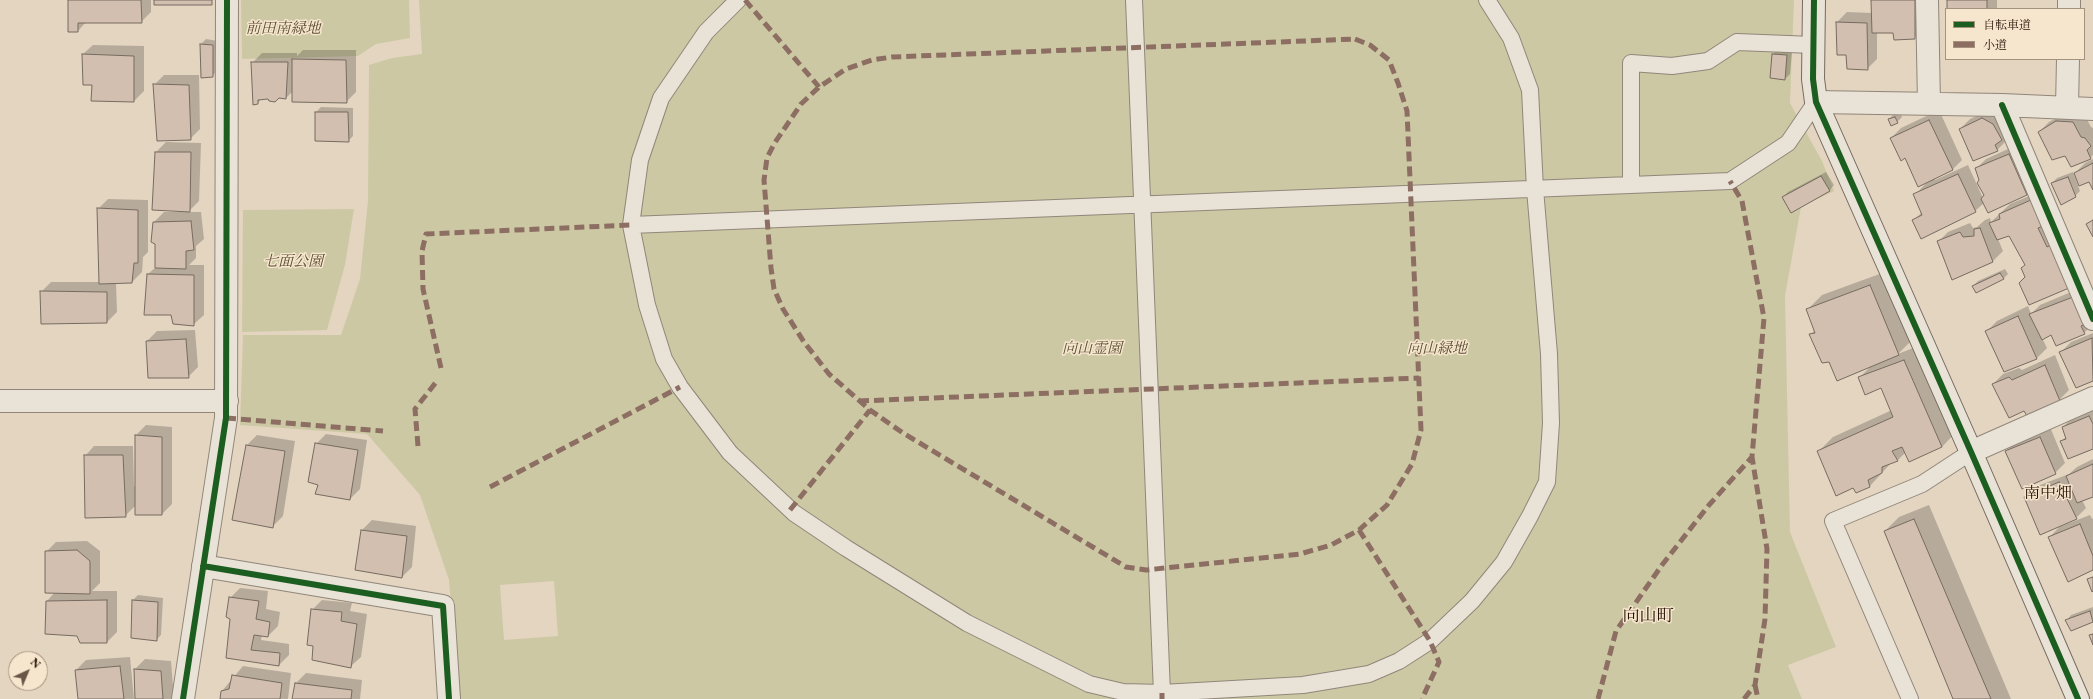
<!DOCTYPE html>
<html>
<head>
<meta charset="utf-8">
<style>
  body { margin:0 }
  #map { position:relative; width:2093px; height:699px; overflow:hidden; background:#e4d5c1; font-family:"EB Garamond","Noto Serif JP",serif }
  canvas { display:block }
  .legend { position:absolute; left:1945px; top:8px; width:140px; height:52px; box-sizing:border-box; background:#f7e6ce; border:1px solid #a4917e; margin:0; padding:5px 7px; list-style:none; font-size:12px; color:#271106 }
  .legend li { display:flex; align-items:center; gap:8px; height:20px }
  .legend b { width:20px; border:1px solid #a4917e }
  .north { position:absolute; left:8px; top:651px; width:40px; height:40px; box-sizing:border-box; background:#f7e6ce; border:1px solid #a4917e; border-radius:50%; rotate:44deg; font-size:11px; font-weight:700; line-height:16px; text-align:center; color:#271106 }
  .north::after { content:''; display:block; margin:auto; width:14px; height:18px; background:#695647; clip-path:polygon(50% 0,100% 100%,50% 72%,0 100%) }
</style>
</head>
<body>
<div id="map">
<canvas width="2093" height="699"></canvas>
<ul class="legend">
<li><b style="height:5px;background:#1b5e20"></b>自転車道</li>
<li><b style="height:5px;background:#8d6e63"></b>小道</li>
</ul>
<div class="north">N</div>
</div>
<script>
const g = document.querySelector('canvas').getContext('2d');
g.lineJoin = 'round';
function fill(path, color) { g.fillStyle = color; g.fill(path, 'evenodd'); }
const poly = rows => new Path2D(rows.map(r => 'M' + r).join(''));
function strokePath(path, color, width, dash) { g.strokeStyle = color; g.lineWidth = width; g.lineCap = dash ? 'butt' : 'round'; g.setLineDash(dash || []); g.stroke(path); }
function write(font, color, halo, rows, align = 'center') {
  g.font = font + ' "EB Garamond","Noto Serif JP",serif'; g.lineWidth = 3; g.setLineDash([]); g.textBaseline = 'middle'; g.strokeStyle = halo; g.fillStyle = color; for (const [text, x, y, turn = 0] of rows) {
    g.save(); g.translate(x, y); g.rotate((+turn || 0) * Math.PI / 180); g.textAlign = isNaN(turn) ? turn : align; if (halo) g.strokeText(text, 0, 0); g.fillText(text, 0, 0); g.restore();
  }
}
const green = poly([
  [241,0,409,0,410,38,376,44,358,56,242,59],
  [419,0,1794,0,1790,103,1822,161,1834,191,1801,207,1785,296,1790,532,1836,647,1788,665,1802,699,459,699,449,580,420,495,367,434,240,425,243,335,341,335,360,279,368,201,369,65,392,58,422,54],
  [554,581,558,636,504,640,500,585],
  [354,209,345,265,327,330,242,332,243,210]
]);
const shadow = poly([
  [69,0,151,0,151,12,141,22,86,22,78,31],
  [1872,0,1924,0,1924,28,1914,38,1894,32,1877,32,1877,59,1867,69,1847,54,1837,22,1847,12,1872,13],
  [1948,0,1997,0,1997,9,1948,9],
  [206,39,218,41,217,71,212,76,201,44],
  [93,45,144,46,144,91,134,101,93,84,83,54],
  [1778,49,1792,51,1790,74,1785,79,1773,54],
  [303,50,356,50,356,92,346,102,293,91,286,98,262,98,258,103,252,63,262,53,297,53,297,56],
  [164,75,199,75,200,129,190,139,154,85],
  [321,107,353,108,353,136,348,141,316,112],
  [1992,109,2007,140,1997,150,1960,129,1970,119],
  [1939,110,1962,160,1952,170,1934,178,1935,180,1968,165,1983,198,1985,196,1976,169,1986,159,2019,144,2037,184,2027,194,1988,212,1984,203,1975,211,1913,221,1922,212,1915,195,1928,181,1891,138,1901,128],
  [1900,112,1902,117,1897,122,1889,119,1894,114],
  [2067,112,2083,112,2091,127,2093,128,2093,155,2090,158,2066,155,2039,132,2049,122],
  [166,142,201,143,199,201,188,212,201,212,204,239,196,246,196,258,189,265,204,265,204,315,194,324,174,323,172,314,148,274,156,267,156,243,154,222,164,212,185,212,156,152],
  [2093,159,2093,188,2089,180,2075,173,2085,163],
  [1826,172,1834,185,1830,190,1791,212,1783,197,1788,192],
  [2073,172,2080,191,2075,196,2052,183,2057,178],
  [2041,191,2057,238,2026,277,2022,268,2026,264,2009,235,1998,239,2003,251,1993,261,1953,278,1938,242,1948,232,1970,223,1973,228,1977,227,1985,220,1990,218,1991,222,2010,204],
  [108,199,148,200,148,252,143,257,142,272,132,282,116,282,117,312,107,322,41,292,51,282,100,282,98,209],
  [2005,269,2008,274,2003,279,1973,286,1978,281],
  [1885,272,1912,340,1898,354,1918,346,1956,432,1942,447,1905,453,1897,461,1891,463,1870,486,1854,487,1819,451,1833,437,1892,410,1882,387,1859,378,1871,366,1830,361,1811,334,1815,330,1808,309,1822,295],
  [2083,287,2093,324,2084,333,2051,334,2042,338,2047,348,2037,358,2005,371,1987,331,1997,321,2028,306,2031,314,2040,305],
  [195,330,198,367,188,377,147,341,157,331],
  [2093,333,2093,380,2077,387,2061,352,2071,342],
  [2055,355,2069,390,2059,400,2025,409,1993,384,2003,374,2019,368,2022,370],
  [2093,409,2093,448,2061,441,2066,437,2063,427,2073,417],
  [146,425,172,427,172,504,162,514,136,514,136,505,125,516,85,456,94,446,133,446,134,486,136,486,136,435],
  [2050,427,2065,463,2055,473,2006,451,2016,441],
  [326,434,367,440,360,489,350,499,319,484,316,444],
  [257,435,295,441,283,516,273,526,247,445],
  [2093,459,2093,496,2082,500,2086,508,2076,518,2026,497,2035,487,2069,474,2077,467],
  [1929,505,2011,699,1954,699,1885,531,1899,517],
  [2090,515,2092,519,2093,518,2093,569,2050,537,2059,527],
  [372,520,416,526,412,567,402,577,362,530],
  [87,541,100,551,100,583,92,591,117,591,117,632,107,642,78,635,47,601,55,592,46,552,56,542],
  [240,588,268,591,266,609,280,612,278,626,268,636,262,635,261,640,289,644,289,655,279,665,227,657,231,619,230,598],
  [138,595,163,598,161,635,156,640,132,638,133,600],
  [322,600,352,603,350,611,367,614,361,657,351,666,314,646,312,610],
  [2093,607,2093,621,2072,630,2067,620,2071,615],
  [130,657,134,699,79,699,76,670,86,660],
  [145,659,171,661,174,699,136,699,135,669],
  [243,666,291,673,288,699,221,699,222,691],
  [306,673,362,680,360,699,293,699,296,683]
]);
const building = poly([
  [68,0,141,0,142,23,78,23,78,32,68,32,68,0],
  [154,0,212,0,212,5,154,5,154,0],
  [1871,0,1915,0,1915,39,1894,40,1893,33,1872,33,1871,0],
  [1947,0,1987,0,1987,9,1947,9,1947,0],
  [1836,22,1867,23,1868,70,1847,69,1846,55,1837,55,1836,22],
  [200,44,213,45,213,77,201,78,200,44],
  [82,54,134,56,134,102,91,101,92,85,83,85,82,54],
  [1772,54,1787,55,1785,80,1770,78,1772,54],
  [292,59,346,60,347,103,292,102,292,59],
  [251,62,288,62,286,99,279,98,275,102,269,101,268,99,258,100,258,104,253,105,251,62],
  [153,84,189,85,191,140,157,141,153,84],
  [315,112,348,112,349,142,315,141,315,112],
  [1895,117,1898,123,1891,126,1888,119,1895,117],
  [1982,118,1993,124,2002,140,1995,145,1998,151,1973,161,1959,129,1982,118],
  [1929,120,1953,170,1918,187,1905,158,1901,161,1890,138,1929,120],
  [2056,121,2073,122,2081,137,2085,138,2091,146,2087,150,2091,159,2071,167,2065,156,2052,160,2038,132,2056,121],
  [155,152,191,152,190,212,152,210,155,152],
  [2009,154,2027,195,1988,213,1981,199,1984,195,1977,183,1979,180,1975,168,2009,154],
  [2093,163,2093,190,2089,182,2079,186,2074,173,2093,163],
  [1958,174,1976,212,1921,239,1912,220,1922,215,1913,194,1958,174],
  [1821,176,1830,191,1791,213,1782,197,1821,176],
  [2068,177,2076,197,2061,205,2051,183,2068,177],
  [2031,200,2043,226,2038,228,2047,247,2051,245,2069,288,2029,305,2019,283,2025,277,2021,268,2025,265,2009,236,1997,240,1989,223,2000,219,1999,214,2031,200],
  [97,208,138,210,138,263,134,263,132,283,99,284,97,208],
  [2093,220,2093,237,2086,224,2093,220],
  [191,221,194,250,186,251,186,269,155,268,155,244,151,242,153,222,191,221],
  [1980,228,1993,262,1952,280,1937,241,1960,232,1963,237,1974,236,1974,229,1980,228],
  [2000,273,2004,279,1976,293,1972,286,2000,273],
  [147,274,194,275,194,326,173,324,171,315,144,315,147,274],
  [1870,285,1899,355,1837,381,1829,362,1822,363,1809,334,1815,333,1806,309,1870,285],
  [40,291,107,292,107,323,41,324,40,291],
  [2073,297,2086,324,2081,326,2085,334,2056,346,2051,335,2042,340,2029,314,2073,297],
  [2018,316,2037,359,2004,372,1985,331,2018,316],
  [2092,338,2093,381,2076,388,2059,352,2092,338],
  [186,339,189,378,148,378,146,341,186,339],
  [1904,360,1942,447,1909,462,1902,447,1892,451,1898,461,1882,467,1882,473,1868,480,1870,487,1856,493,1853,488,1836,496,1817,451,1893,417,1881,388,1865,395,1858,377,1904,360],
  [2045,365,2060,401,2027,416,2024,411,2009,418,1992,384,2009,377,2012,380,2045,365],
  [2089,416,2093,424,2093,449,2068,459,2060,441,2066,439,2062,427,2089,416],
  [135,435,162,437,162,515,135,515,135,435],
  [2040,437,2056,474,2022,489,2005,451,2040,437],
  [315,443,358,450,350,500,315,494,318,485,308,482,315,443],
  [246,445,285,451,273,528,232,520,246,445],
  [84,455,123,455,126,517,85,518,84,455],
  [2093,464,2093,497,2077,503,2066,476,2093,464],
  [2059,482,2077,519,2040,535,2024,497,2059,482],
  [1914,519,1991,699,1953,699,1884,531,1914,519],
  [2080,524,2093,556,2093,570,2068,582,2048,537,2080,524],
  [361,530,407,536,402,578,355,570,361,530],
  [77,550,90,561,90,594,45,593,45,551,77,550],
  [2093,577,2093,591,2092,592,2087,579,2093,577],
  [229,597,259,601,256,619,270,622,268,637,254,635,251,650,280,653,279,666,226,658,230,619,226,617,229,597],
  [107,600,107,643,80,643,77,636,45,634,46,601,107,600],
  [132,600,158,602,157,641,131,638,132,600],
  [311,609,342,612,341,621,357,624,351,668,312,660,313,646,307,645,311,609],
  [2090,611,2093,622,2071,631,2065,620,2090,611],
  [2093,634,2093,645,2089,635,2093,634],
  [120,666,124,699,78,699,75,670,120,666],
  [134,669,161,671,163,699,135,699,134,669],
  [232,675,282,683,280,699,220,699,221,691,229,689,232,675],
  [295,683,352,690,351,699,292,699,295,683]
]);
const lane = poly([
  [738,0,706,32,661,98,640,160,631,225,647,305,664,359,680,387,730,453,794,513,846,548,967,623,1089,684,1123,692,1162,693,1303,685,1369,674,1399,661,1430,641,1472,601,1504,562,1530,516,1547,482,1551,423,1549,354,1535,189,1530,90,1511,38,1487,0],
  [1134,0,1162,693],
  [1631,184,1631,63,1672,66,1708,61,1737,42,1813,45],
  [631,225,1730,181,1788,143,1816,102],
  [1910,699,1833,521,1922,484,1971,452]
]);
const street = poly([
  [1927,0,1929,103],
  [2069,9,2069,0],
  [1816,102,2002,105,2093,109],
  [2002,105,2093,319],
  [2067,107,2068,59],
  [0,401,227,401],
  [1971,452,2093,398],
  [203,566,443,606,449,699],
  [183,699,226,418,227,0]
]);
const secondary = poly([
  [1814,0,1813,79,1816,102,1971,452,2078,699]
]);
const quiet = poly([
  [745,0,819,87],
  [1355,39,1370,45,1389,60,1398,83,1407,111,1421,430,1412,464,1387,505,1359,530,1331,545,1300,554,1146,570,1126,567,903,433,870,410,829,374,804,342,783,309,774,289,771,268,764,180,767,158,774,144,801,104,819,87,846,69,872,60,892,57,1355,39],
  [441,368,423,289,422,251,426,234,631,225],
  [859,401,1419,378],
  [226,418,383,431],
  [418,446,415,409,437,381],
  [490,487,680,387],
  [790,510,870,410],
  [1359,530,1430,641,1439,662,1422,699],
  [1755,685,1758,699],
  [1162,693,1162,699],
  [1598,699,1616,631,1662,565,1709,505,1752,457,1764,318,1742,201,1730,181],
  [1744,699,1755,685,1765,619,1767,549,1752,457]
]);
const cycleway = poly([
  [1814,0,1813,79,1816,102,1971,452,2078,699],
  [2002,105,2093,319],
  [203,566,443,606,449,699],
  [183,699,226,418,227,0]
]);
const parkNames = [
  ["前田南緑地",283,29],
  ["七面公園",293,262],
  ["向山霊園",1092,349],
  ["向山緑地",1437,349]
];
const neighbourhoodNames = [
  ["南中畑",2048,494]
];
const quarterNames = [
  ["向山町",1648,616]
];
fill(green, '#cdc8a4');
fill(shadow, '#0003');
fill(building, '#d2bfb0');
strokePath(building, '#766b60', 1);
strokePath(lane, '#918679', 18);
strokePath(street, '#918679', 24);
strokePath(secondary, '#766b60', 24);
strokePath(lane, '#e9e2d7', 16);
strokePath(street, '#e9e2d7', 22);
strokePath(secondary, '#e9e2d7', 22);
strokePath(quiet, '#8d6e63', 5, [10, 5]);
strokePath(cycleway, '#1b5e20', 6);
write('italic 15px', '#5b4e35', '#f7e6ce', parkNames);
write('16px', '#271106', '#f7e6ce', neighbourhoodNames);
write('17px', '#271106', '#f7e6ce', quarterNames);
</script>
</body>
</html>
